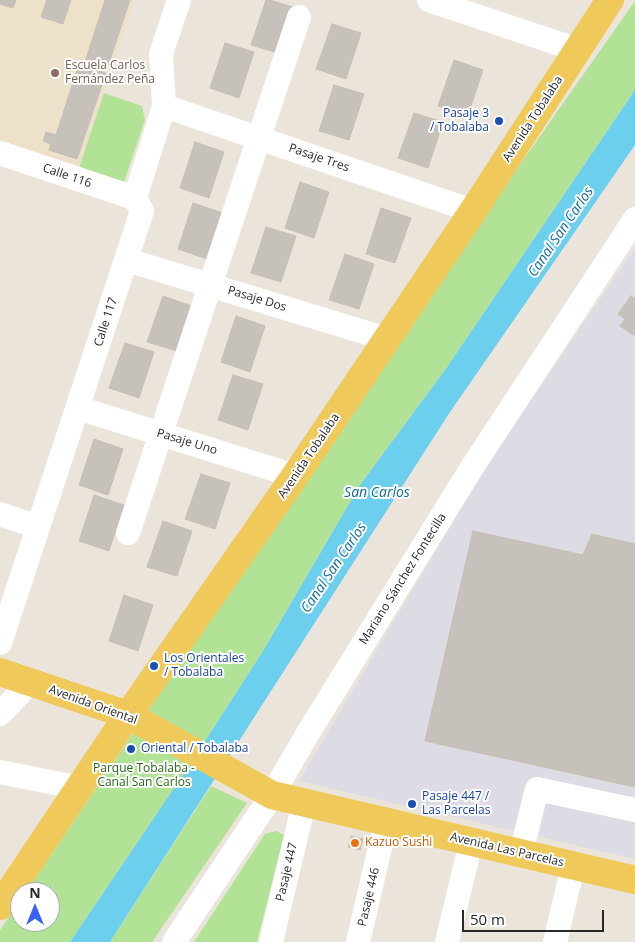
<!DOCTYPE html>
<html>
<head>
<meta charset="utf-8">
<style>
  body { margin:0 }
  #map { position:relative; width:635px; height:942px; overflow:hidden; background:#ebe4da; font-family:"Open Sans",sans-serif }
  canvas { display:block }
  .north { position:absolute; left:10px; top:882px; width:50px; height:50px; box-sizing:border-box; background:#fff; border:1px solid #a9a9a9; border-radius:50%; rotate:0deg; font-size:14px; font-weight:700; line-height:20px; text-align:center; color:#292929 }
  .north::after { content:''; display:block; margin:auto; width:18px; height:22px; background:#3962f9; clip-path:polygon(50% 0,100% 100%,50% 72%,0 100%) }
  .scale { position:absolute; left:462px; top:910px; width:142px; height:22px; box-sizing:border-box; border:2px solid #292929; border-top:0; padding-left:6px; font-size:15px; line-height:18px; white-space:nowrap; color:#292929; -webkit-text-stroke:4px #fff; paint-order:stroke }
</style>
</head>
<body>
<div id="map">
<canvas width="635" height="942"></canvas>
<div class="north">N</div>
<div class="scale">50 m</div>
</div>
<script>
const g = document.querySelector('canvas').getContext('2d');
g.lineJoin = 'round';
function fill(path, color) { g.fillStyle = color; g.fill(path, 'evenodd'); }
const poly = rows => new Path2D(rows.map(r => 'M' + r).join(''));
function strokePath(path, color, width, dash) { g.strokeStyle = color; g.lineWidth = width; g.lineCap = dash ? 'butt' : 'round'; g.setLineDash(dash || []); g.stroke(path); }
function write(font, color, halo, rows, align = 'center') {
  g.font = font + ' "Open Sans",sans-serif'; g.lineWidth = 4; g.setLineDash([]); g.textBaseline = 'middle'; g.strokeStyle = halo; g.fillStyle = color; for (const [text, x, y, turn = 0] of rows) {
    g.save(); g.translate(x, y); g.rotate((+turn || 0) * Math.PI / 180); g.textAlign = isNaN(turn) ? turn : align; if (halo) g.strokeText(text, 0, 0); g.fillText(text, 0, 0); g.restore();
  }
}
const industrial = poly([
  [635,248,635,859,299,781,484,470,510,431]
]);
const education = poly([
  [0,0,135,0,77,172,0,147]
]);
const green = poly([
  [635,1,635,90,445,370,360,485,263,651,189,766,70,942,0,942,0,930,20,901,20,922,50,922,50,892,26,892,295,493,389,351],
  [104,93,142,106,145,120,123,185,78,171],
  [211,786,247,803,152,942,110,942],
  [276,831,284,835,257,942,194,942,265,834]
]);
const water = poly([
  [635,90,635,145,450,412,110,942,70,942,189,766,263,651,360,485,445,370]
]);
const building = poly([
  [0,0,16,0,13,8,0,4,0,0],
  [47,0,71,0,63,24,41,17,47,0],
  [105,0,130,0,107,69,85,62,105,0],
  [266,0,270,0,296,8,281,54,251,45,266,0],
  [332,24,361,33,346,79,316,69,332,24],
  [225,43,254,52,239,98,210,88,225,43],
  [454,60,483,70,468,115,438,106,454,60],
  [79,64,106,73,77,159,49,150,51,144,43,141,46,132,56,135,79,64],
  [334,85,364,94,349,140,319,131,334,85],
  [414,113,443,122,428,168,398,158,414,113],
  [195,142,224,152,209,198,180,188,195,142],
  [300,182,329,192,314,238,285,228,300,182],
  [193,203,223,213,207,259,178,249,193,203],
  [381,208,411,218,395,263,366,254,381,208],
  [266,227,296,236,281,282,251,273,266,227],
  [345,254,374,264,359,309,329,300,345,254],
  [163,296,192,306,177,351,147,342,163,296],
  [631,296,635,299,635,336,620,326,625,319,618,314,631,296],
  [236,316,265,326,250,372,221,362,236,316],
  [125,343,154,352,139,398,109,388,125,343],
  [233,375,263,384,248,430,218,420,233,375],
  [94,439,123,449,108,495,79,485,94,439],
  [201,474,230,483,215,529,185,519,201,474],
  [94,495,124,505,109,551,79,541,94,495],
  [163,521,192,531,177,576,147,567,163,521],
  [473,531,583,555,592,534,635,544,635,787,425,741,473,531],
  [124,595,153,605,138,651,109,641,124,595],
  [351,836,363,839,360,850,348,847,351,836]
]);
const minor = poly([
  [429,0,578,50],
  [164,106,473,211],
  [0,153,135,198],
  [127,260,387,339],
  [78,408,295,476],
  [0,514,38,527],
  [128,533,299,17],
  [0,643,142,211,135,198,164,106,161,54,179,0],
  [0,714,31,682],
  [0,772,80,788],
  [521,853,537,789,635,810],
  [174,942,272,795,308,733,471,469,635,219],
  [271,942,304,803],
  [358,942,386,822],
  [447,942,471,842],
  [555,942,573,866]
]);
const major = poly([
  [0,672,128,715,272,795,635,880],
  [0,906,128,715,295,476,473,211,610,0]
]);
const markers = [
  [55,73,5,"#8d6e63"],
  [499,121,5,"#1a4fb4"],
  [154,666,5,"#1a4fb4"],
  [131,749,5,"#1a4fb4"],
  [412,804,5,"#1a4fb4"],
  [355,843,5,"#e8710a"]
];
const educationNames = [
  ["Escuela Carlos",65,66],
  ["Fernández Peña",65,80]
];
const transitNames = [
  ["Pasaje 3",489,114,"right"],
  ["/ Tobalaba",489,128,"right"],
  ["Los Orientales",164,659],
  ["/ Tobalaba",164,673],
  ["Oriental / Tobalaba",141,749],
  ["Pasaje 447 /",422,797],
  ["Las Parcelas",422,811]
];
const streetNames = [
  ["Avenida Tobalaba",533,119,-57],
  ["Pasaje Tres",319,158,19],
  ["Calle 116",67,176,19],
  ["Pasaje Dos",257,299,17],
  ["Calle 117",106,322,-72],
  ["Pasaje Uno",187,442,17],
  ["Avenida Tobalaba",309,456,-56],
  ["Mariano Sánchez Fontecilla",403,579,-58],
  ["Avenida Oriental",93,705,20],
  ["Avenida Las Parcelas",507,850,13],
  ["Pasaje 447",287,872,-77],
  ["Pasaje 446",369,897,-77]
];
const parkNames = [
  ["Parque Tobalaba -",144,769],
  ["Canal San Carlos",144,783]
];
const foodNames = [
  ["Kazuo Sushi",365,843]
];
const waterNames = [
  ["Canal San Carlos",561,232,-56],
  ["San Carlos",377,493],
  ["Canal San Carlos",334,568,-56]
];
fill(industrial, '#dddbe3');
fill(education, '#ede1c9');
fill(green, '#b2e296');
fill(water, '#6dcfee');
fill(building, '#c6c1ba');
strokePath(building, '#c6bfb4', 1);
strokePath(minor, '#fff', 24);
strokePath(major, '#f0c95b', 28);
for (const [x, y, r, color] of markers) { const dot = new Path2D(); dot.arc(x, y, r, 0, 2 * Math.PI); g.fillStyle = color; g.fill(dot); strokePath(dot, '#fff', 2); }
write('12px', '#785e54', '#fff', educationNames, 'left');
write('12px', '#164399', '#fff', transitNames, 'left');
write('12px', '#292929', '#fff', streetNames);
write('12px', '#2b651a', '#fff', parkNames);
write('12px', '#c56008', '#fff', foodNames, 'left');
write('italic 14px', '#0d6c98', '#fff', waterNames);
</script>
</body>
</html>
